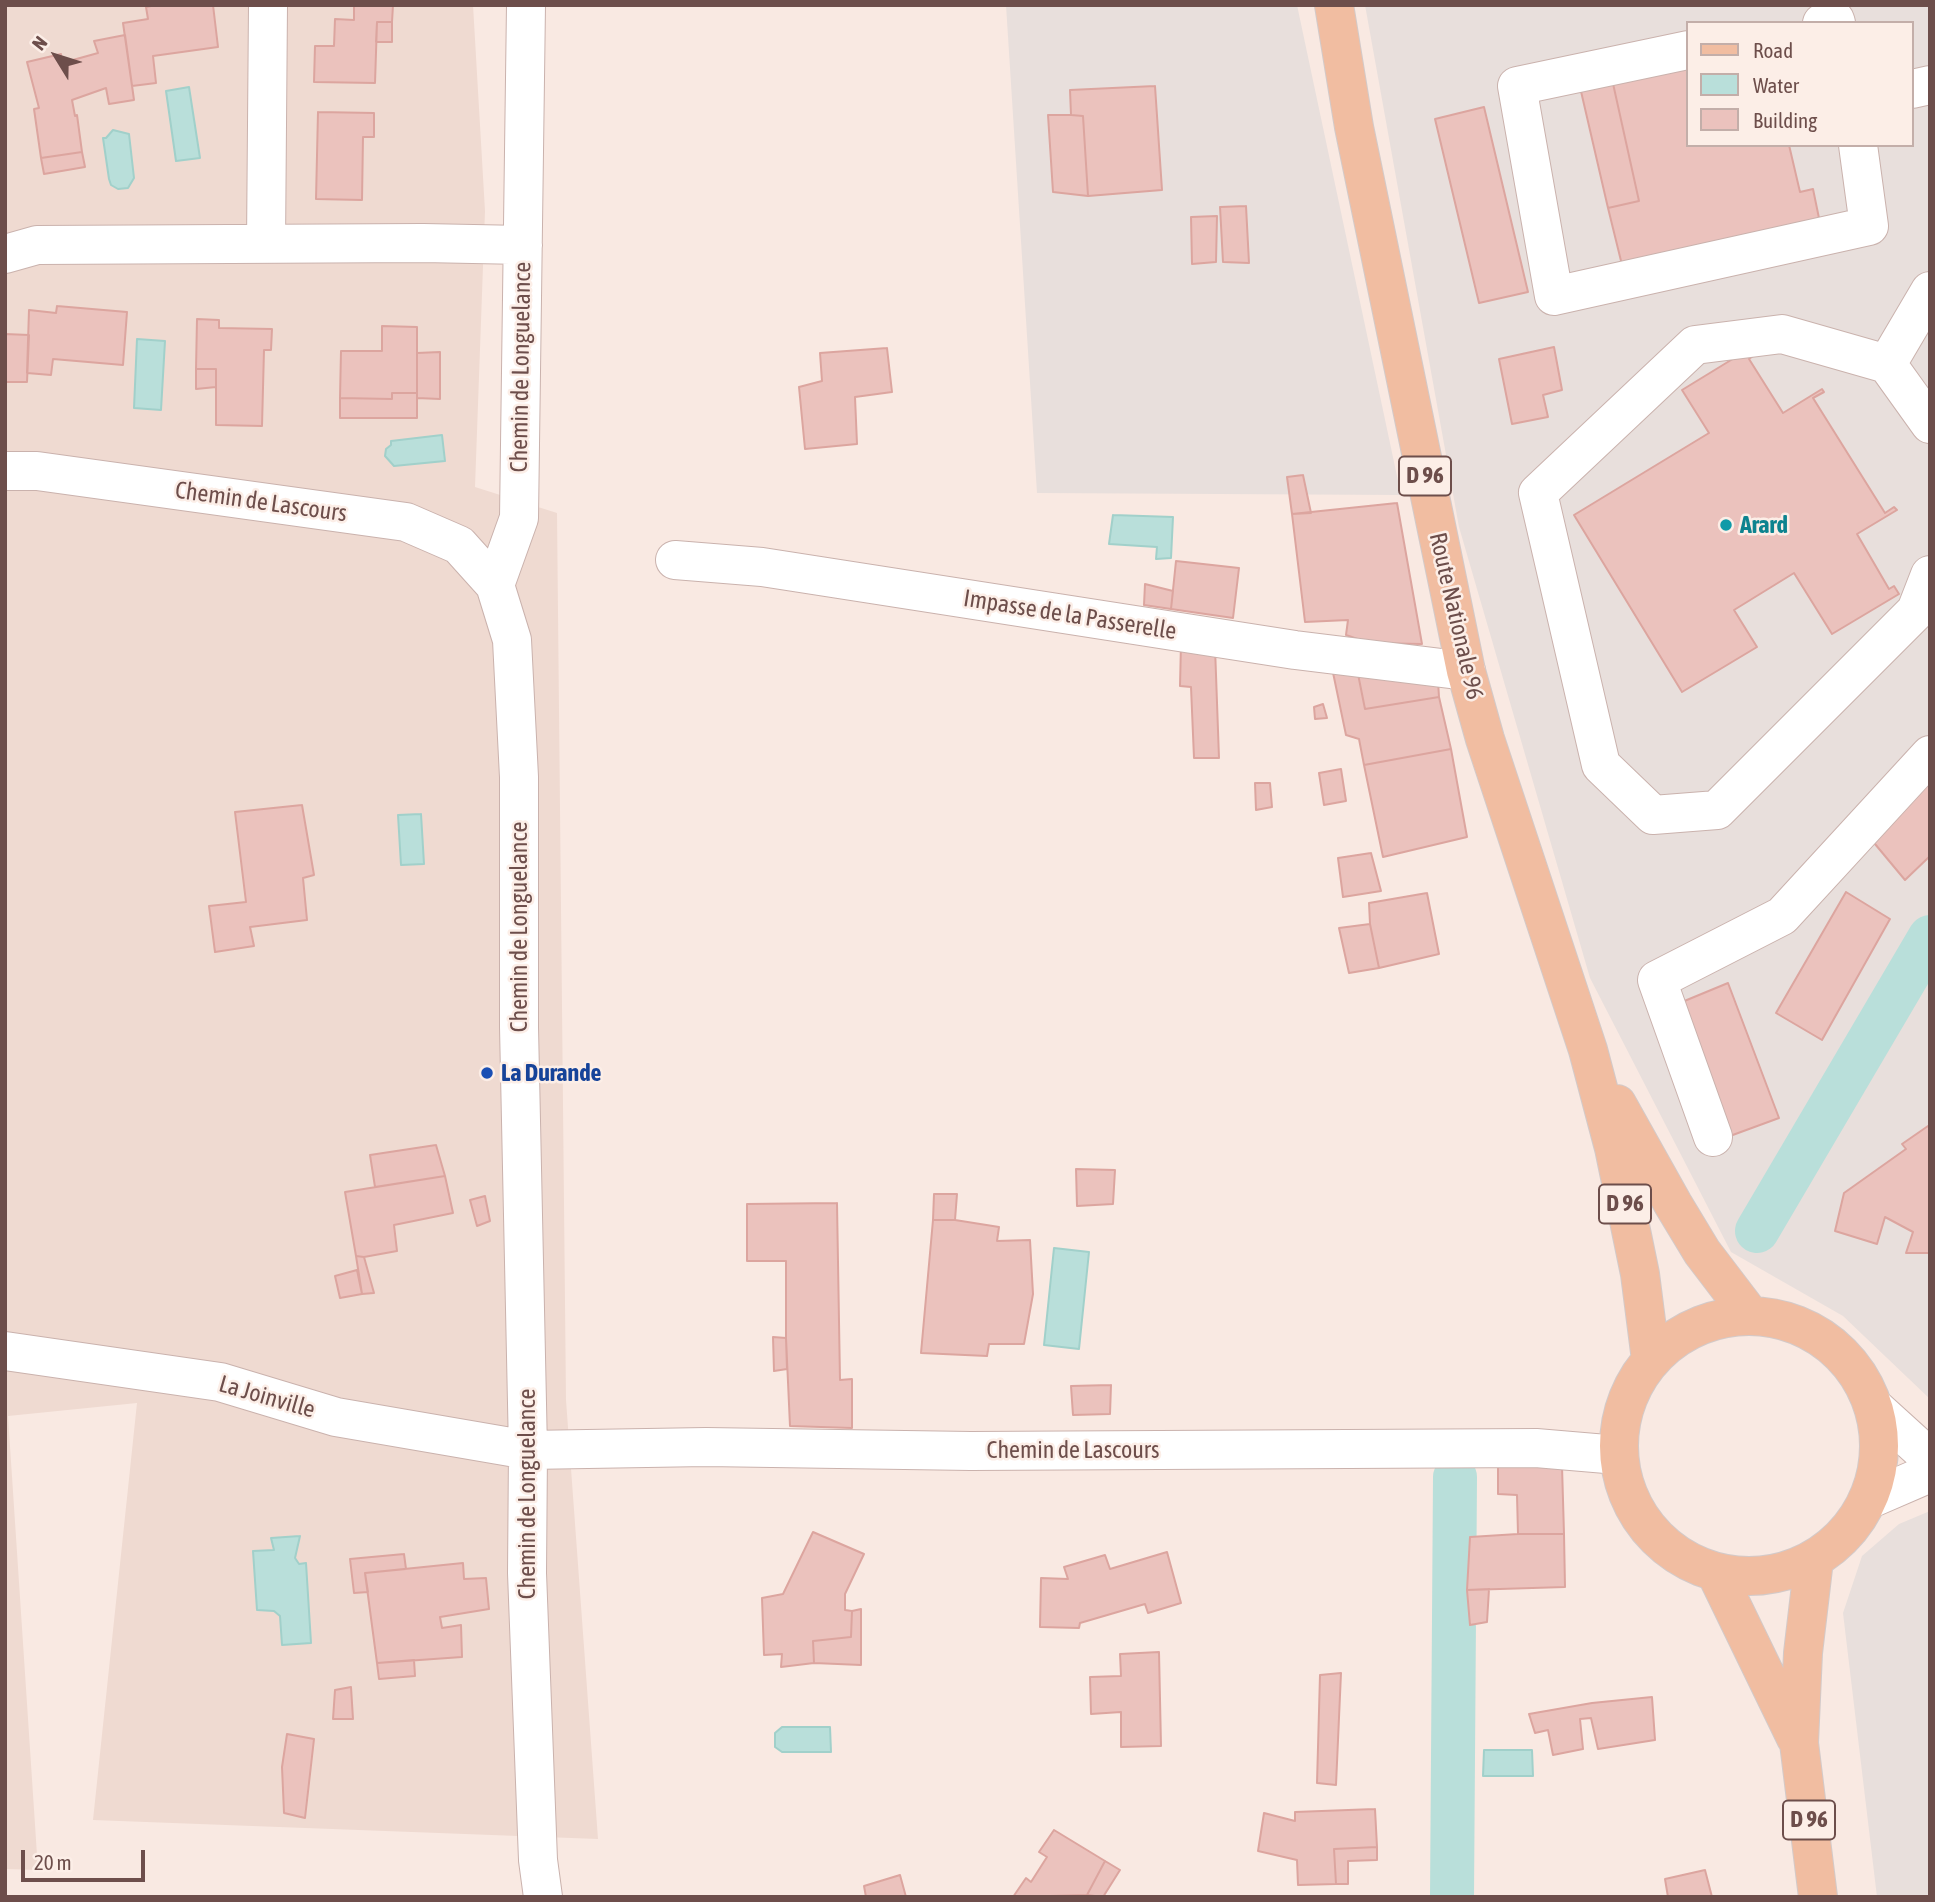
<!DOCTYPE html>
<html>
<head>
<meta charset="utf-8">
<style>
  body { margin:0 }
  #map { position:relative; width:1935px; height:1902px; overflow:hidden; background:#f9e9e2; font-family:"Asap Condensed",sans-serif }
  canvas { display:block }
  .frame { position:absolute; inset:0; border:7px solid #6d4e4b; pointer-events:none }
  .legend { position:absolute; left:1686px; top:21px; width:228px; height:126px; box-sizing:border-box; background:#fceee7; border:2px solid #c3aea9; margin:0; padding:9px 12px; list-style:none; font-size:21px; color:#6d4e4b }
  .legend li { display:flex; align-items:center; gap:14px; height:35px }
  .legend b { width:35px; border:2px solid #c3aea9 }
  .north { position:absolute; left:21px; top:21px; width:70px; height:70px; -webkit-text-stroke:5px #fceee7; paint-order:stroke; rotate:308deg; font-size:19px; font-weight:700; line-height:28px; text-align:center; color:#6d4e4b }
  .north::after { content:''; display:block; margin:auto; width:24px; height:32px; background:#6d4e4b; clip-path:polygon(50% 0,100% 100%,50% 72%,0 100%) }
  .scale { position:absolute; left:21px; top:1850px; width:124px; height:32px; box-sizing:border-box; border:4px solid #6d4e4b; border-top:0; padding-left:9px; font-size:21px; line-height:24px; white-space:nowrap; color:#6d4e4b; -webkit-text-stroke:5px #fceee7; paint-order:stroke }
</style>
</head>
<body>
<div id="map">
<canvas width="1935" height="1902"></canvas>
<div class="frame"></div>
<ul class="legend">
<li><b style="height:9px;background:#f1bda1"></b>Road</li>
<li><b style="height:19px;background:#b9dfda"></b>Water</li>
<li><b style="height:19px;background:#ebc2bd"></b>Building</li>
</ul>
<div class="north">N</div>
<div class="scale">20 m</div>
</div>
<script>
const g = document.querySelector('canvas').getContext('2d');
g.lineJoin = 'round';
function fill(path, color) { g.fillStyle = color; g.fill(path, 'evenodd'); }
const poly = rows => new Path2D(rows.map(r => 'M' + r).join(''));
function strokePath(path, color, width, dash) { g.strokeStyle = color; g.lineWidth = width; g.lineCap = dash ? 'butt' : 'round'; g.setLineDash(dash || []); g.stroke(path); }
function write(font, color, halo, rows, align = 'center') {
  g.font = font + ' "Asap Condensed",sans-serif'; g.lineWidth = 5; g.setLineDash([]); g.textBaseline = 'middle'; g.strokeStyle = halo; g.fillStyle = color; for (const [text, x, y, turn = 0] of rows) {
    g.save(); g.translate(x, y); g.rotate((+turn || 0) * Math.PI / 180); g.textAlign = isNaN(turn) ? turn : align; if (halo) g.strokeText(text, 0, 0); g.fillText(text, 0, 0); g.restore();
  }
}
const residential = poly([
  [5,5,473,5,485,211,475,487,557,513,566,1400,598,1839,93,1820,137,1403,8,1416,38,1870,5,1869]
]);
const industrial = poly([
  [1006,5,1297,5,1401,495,1037,493],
  [1365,5,1930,5,1930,1399,1843,1316,1731,1252,1590,978,1459,527],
  [1688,23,1912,23,1912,145,1688,145],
  [1930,1511,1930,1897,1877,1897,1843,1613,1862,1556,1899,1524]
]);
const water = poly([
  [189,87,200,158,176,161,166,91,189,87],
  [113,130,129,134,134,178,128,188,118,189,111,185,109,179,103,138,106,138,113,130],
  [137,339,165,341,161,410,134,408,137,339],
  [442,435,445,461,394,466,385,456,386,449,391,445,391,441,442,435],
  [1113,515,1173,517,1171,558,1156,559,1157,547,1109,544,1113,515],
  [421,814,424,864,401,865,398,815,421,814],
  [1054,1248,1089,1252,1079,1349,1044,1345,1054,1248],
  [300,1536,295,1558,299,1564,306,1563,311,1643,282,1645,280,1616,274,1611,257,1610,253,1551,274,1550,271,1538,300,1536],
  [782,1727,830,1727,831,1752,782,1752,775,1747,775,1733,782,1727],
  [1484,1750,1532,1750,1533,1776,1483,1776,1484,1750]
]);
const canal = poly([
  [1757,1231,1930,937],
  [1452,1897,1455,1477]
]);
const building = poly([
  [156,5,213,5,218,47,153,56,156,83,132,86,123,23,148,19,146,7,156,5],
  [354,5,393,5,392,22,377,22,375,83,314,82,315,46,334,46,335,19,354,20,354,5],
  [377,22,392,22,392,42,376,42,377,22],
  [125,35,134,100,109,104,106,88,72,100,75,116,77,115,82,152,41,158,34,109,39,108,27,62,61,54,62,63,98,53,94,41,125,35],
  [1688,61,1688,145,1789,145,1800,192,1813,189,1820,223,1623,269,1608,208,1639,201,1612,79,1688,61],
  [1612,79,1639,201,1608,208,1580,87,1612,79],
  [1155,86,1162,190,1088,196,1083,116,1071,115,1070,90,1155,86],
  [1484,107,1528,292,1479,303,1435,119,1484,107],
  [318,112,374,113,374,137,363,137,362,200,316,199,318,112],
  [1048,115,1071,115,1083,116,1088,196,1053,192,1048,115],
  [82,152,85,167,44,174,41,158,82,152],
  [1246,206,1249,263,1223,262,1220,207,1246,206],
  [1217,216,1216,262,1192,264,1191,217,1217,216],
  [57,306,127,312,123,365,53,359,51,375,27,373,29,310,56,313,57,306],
  [197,319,219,320,219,328,272,329,271,350,264,350,262,426,216,425,216,369,196,369,197,319],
  [382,326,417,327,417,393,392,393,392,399,340,398,341,351,382,351,382,326],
  [5,334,29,335,27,382,5,382,5,334],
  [1554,347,1562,390,1543,395,1548,417,1512,424,1499,359,1554,347],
  [887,348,892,392,855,397,857,444,805,449,799,387,822,381,820,353,887,348],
  [1749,349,1753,356,1749,359,1783,413,1822,389,1824,392,1813,398,1885,513,1894,507,1897,510,1857,534,1889,589,1894,586,1899,594,1832,634,1794,573,1734,610,1757,647,1682,692,1574,515,1709,433,1682,390,1749,349],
  [440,352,440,399,417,398,417,353,440,352],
  [196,369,216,369,216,387,196,389,196,369],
  [392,393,417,393,417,418,340,418,340,398,392,399,392,393],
  [1303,475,1311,513,1292,514,1287,477,1303,475],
  [1397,503,1422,644,1369,643,1346,635,1348,620,1305,622,1292,514,1397,503],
  [1176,561,1239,568,1233,618,1171,609,1176,561],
  [1145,584,1173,591,1171,609,1144,605,1145,584],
  [1181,643,1215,647,1219,758,1194,758,1191,687,1180,686,1181,643],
  [1331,663,1357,669,1365,709,1439,697,1451,749,1364,765,1359,739,1346,735,1331,663],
  [1357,669,1438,681,1439,697,1365,709,1357,669],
  [1323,704,1327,718,1315,719,1314,707,1323,704],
  [1451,749,1467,837,1383,857,1364,765,1451,749],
  [1341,769,1346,801,1324,805,1319,773,1341,769],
  [1930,781,1930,856,1905,880,1870,838,1930,781],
  [1255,783,1270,783,1272,807,1256,810,1255,783],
  [302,805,314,875,303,878,307,920,250,927,254,946,215,952,209,906,246,902,235,812,302,805],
  [1371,853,1381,891,1343,897,1338,858,1371,853],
  [1846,892,1890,919,1822,1040,1776,1013,1846,892],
  [1427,893,1439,954,1379,968,1370,924,1369,903,1427,893],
  [1370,924,1379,968,1349,973,1339,928,1370,924],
  [1728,983,1779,1118,1730,1136,1682,1002,1728,983],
  [1928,1126,1930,1129,1930,1253,1906,1253,1913,1232,1885,1217,1877,1244,1835,1231,1844,1193,1906,1149,1902,1144,1928,1126],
  [436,1145,445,1176,375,1187,370,1155,436,1145],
  [1076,1169,1115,1170,1113,1204,1077,1206,1076,1169],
  [445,1176,453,1213,394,1225,397,1251,364,1257,356,1256,345,1192,445,1176],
  [934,1194,957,1194,955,1220,933,1220,934,1194],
  [485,1196,490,1221,477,1226,470,1200,485,1196],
  [837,1203,840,1380,852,1379,852,1428,790,1426,786,1338,786,1261,747,1261,747,1204,837,1203],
  [933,1220,955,1220,999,1227,997,1241,1030,1240,1033,1294,1024,1344,989,1344,987,1356,921,1353,933,1220],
  [356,1256,364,1257,374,1293,362,1294,356,1256],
  [357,1270,362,1294,340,1298,335,1276,357,1270],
  [773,1337,786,1338,787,1369,774,1371,773,1337],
  [1111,1385,1110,1414,1073,1415,1071,1386,1111,1385],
  [1498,1466,1562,1466,1564,1534,1518,1534,1517,1495,1498,1494,1498,1466],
  [813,1532,864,1554,845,1594,845,1610,852,1611,851,1637,813,1641,814,1663,781,1667,782,1654,764,1655,762,1598,783,1594,813,1532],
  [1518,1534,1564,1534,1565,1587,1467,1590,1470,1537,1518,1534],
  [1167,1552,1181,1603,1148,1613,1145,1604,1080,1623,1079,1628,1040,1627,1041,1578,1068,1579,1064,1567,1105,1555,1110,1569,1167,1552],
  [404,1554,406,1569,365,1573,368,1592,354,1593,350,1559,404,1554],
  [463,1563,464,1579,486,1578,489,1609,440,1617,442,1628,461,1625,462,1657,377,1663,365,1573,463,1563],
  [1489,1589,1487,1622,1470,1625,1467,1590,1489,1589],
  [861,1609,861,1665,814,1663,813,1641,851,1637,852,1611,861,1609],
  [1159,1652,1161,1746,1121,1747,1121,1712,1091,1714,1090,1677,1121,1676,1120,1654,1159,1652],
  [414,1660,415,1676,379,1679,377,1663,414,1660],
  [1341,1673,1336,1785,1317,1783,1320,1675,1341,1673],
  [351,1687,353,1719,333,1719,335,1690,351,1687],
  [1652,1697,1655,1740,1598,1749,1591,1718,1580,1719,1583,1749,1553,1755,1548,1730,1535,1733,1529,1714,1592,1703,1652,1697],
  [287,1734,314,1739,305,1818,284,1813,282,1767,287,1734],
  [1375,1809,1377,1847,1334,1849,1336,1884,1298,1885,1297,1860,1258,1851,1264,1813,1295,1821,1295,1812,1375,1809],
  [1054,1830,1105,1861,1087,1895,1013,1897,1026,1878,1031,1882,1047,1857,1039,1852,1054,1830],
  [1377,1847,1377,1860,1348,1861,1348,1884,1336,1884,1334,1849,1377,1847],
  [1105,1861,1120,1870,1103,1897,1087,1895,1105,1861],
  [1705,1870,1712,1897,1668,1897,1665,1879,1705,1870],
  [900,1875,906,1897,866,1897,864,1886,900,1875]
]);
const minor = poly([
  [526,5,519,518,495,585,512,640,519,777,519,1027,528,1450,527,1573,538,1860,543,1897],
  [1822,23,1835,20,1836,23],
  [1688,50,1517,86,1554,296,1869,226,1858,145],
  [1912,89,1930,85],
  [266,244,268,5],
  [5,254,37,245,423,243,523,245],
  [1887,364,1930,291],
  [1930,424,1887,364,1782,334,1695,345,1538,493,1601,765,1653,815,1717,810,1916,611,1930,575],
  [5,471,37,471,406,522,459,545,495,585],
  [675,560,762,567,1295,650,1466,671],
  [1713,1137,1657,980,1782,916,1930,755],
  [5,1351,220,1382,336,1417,528,1450,706,1447,971,1451,1536,1448,1618,1455],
  [1876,1409,1930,1458],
  [1870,1499,1930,1473]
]);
const major = poly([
  [1334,5,1354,127,1466,671,1485,739,1588,1050,1614,1148,1640,1274,1651,1360],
  [1617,1104,1673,1204,1702,1252,1750,1315],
  '1619 1446a130 130 0 1 1 260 0a130 130 0 1 1-260 0Z',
  [1814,1560,1803,1653,1799,1743,1818,1897],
  [1716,1573,1796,1738]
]);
const markers = [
  [1726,525,7,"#0f9aa8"],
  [487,1073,7,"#1a4fb4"]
];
const shields = [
  [1425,476,52],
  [1625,1204,52],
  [1809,1820,52]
];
const shieldNames = [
  ["D 96",1425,476],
  ["D 96",1625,1204],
  ["D 96",1809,1820]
];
const streetNames = [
  ["Chemin de Longuelance",521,367,-89],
  ["Chemin de Lascours",261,502,8],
  ["Impasse de la Passerelle",1070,615,9],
  ["Route Nationale 96",1456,616,77],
  ["Chemin de Longuelance",519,927,-90],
  ["La Joinville",267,1397,16],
  ["Chemin de Lascours",1073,1450],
  ["Chemin de Longuelance",527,1494,-90]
];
const cultureNames = [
  ["Arard",1740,525]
];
const transitNames = [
  ["La Durande",501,1073]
];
fill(residential, '#efdad1');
fill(industrial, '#e8dfdc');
fill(water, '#b9dfda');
strokePath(water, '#a1d0ca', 2);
strokePath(canal, '#b9dfda', 44);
fill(building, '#ebc2bd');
strokePath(building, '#dca59f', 2);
strokePath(minor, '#cab2ad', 40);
strokePath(major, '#d3cac9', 40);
strokePath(minor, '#fff', 38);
strokePath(major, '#f1bda1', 38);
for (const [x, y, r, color] of markers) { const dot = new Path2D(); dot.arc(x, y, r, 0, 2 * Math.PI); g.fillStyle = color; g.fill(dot); strokePath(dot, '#fceee7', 2.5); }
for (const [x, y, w] of shields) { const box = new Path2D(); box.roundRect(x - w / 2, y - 19.5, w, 39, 5); g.fillStyle = '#fceee7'; g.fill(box); strokePath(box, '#6d4e4b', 2); }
write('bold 23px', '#6d4e4b', null, shieldNames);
write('24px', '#6d4e4b', '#fceee7', streetNames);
write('bold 24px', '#0d838f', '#fceee7', cultureNames, 'left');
write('bold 24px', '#164399', '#fceee7', transitNames, 'left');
</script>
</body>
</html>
